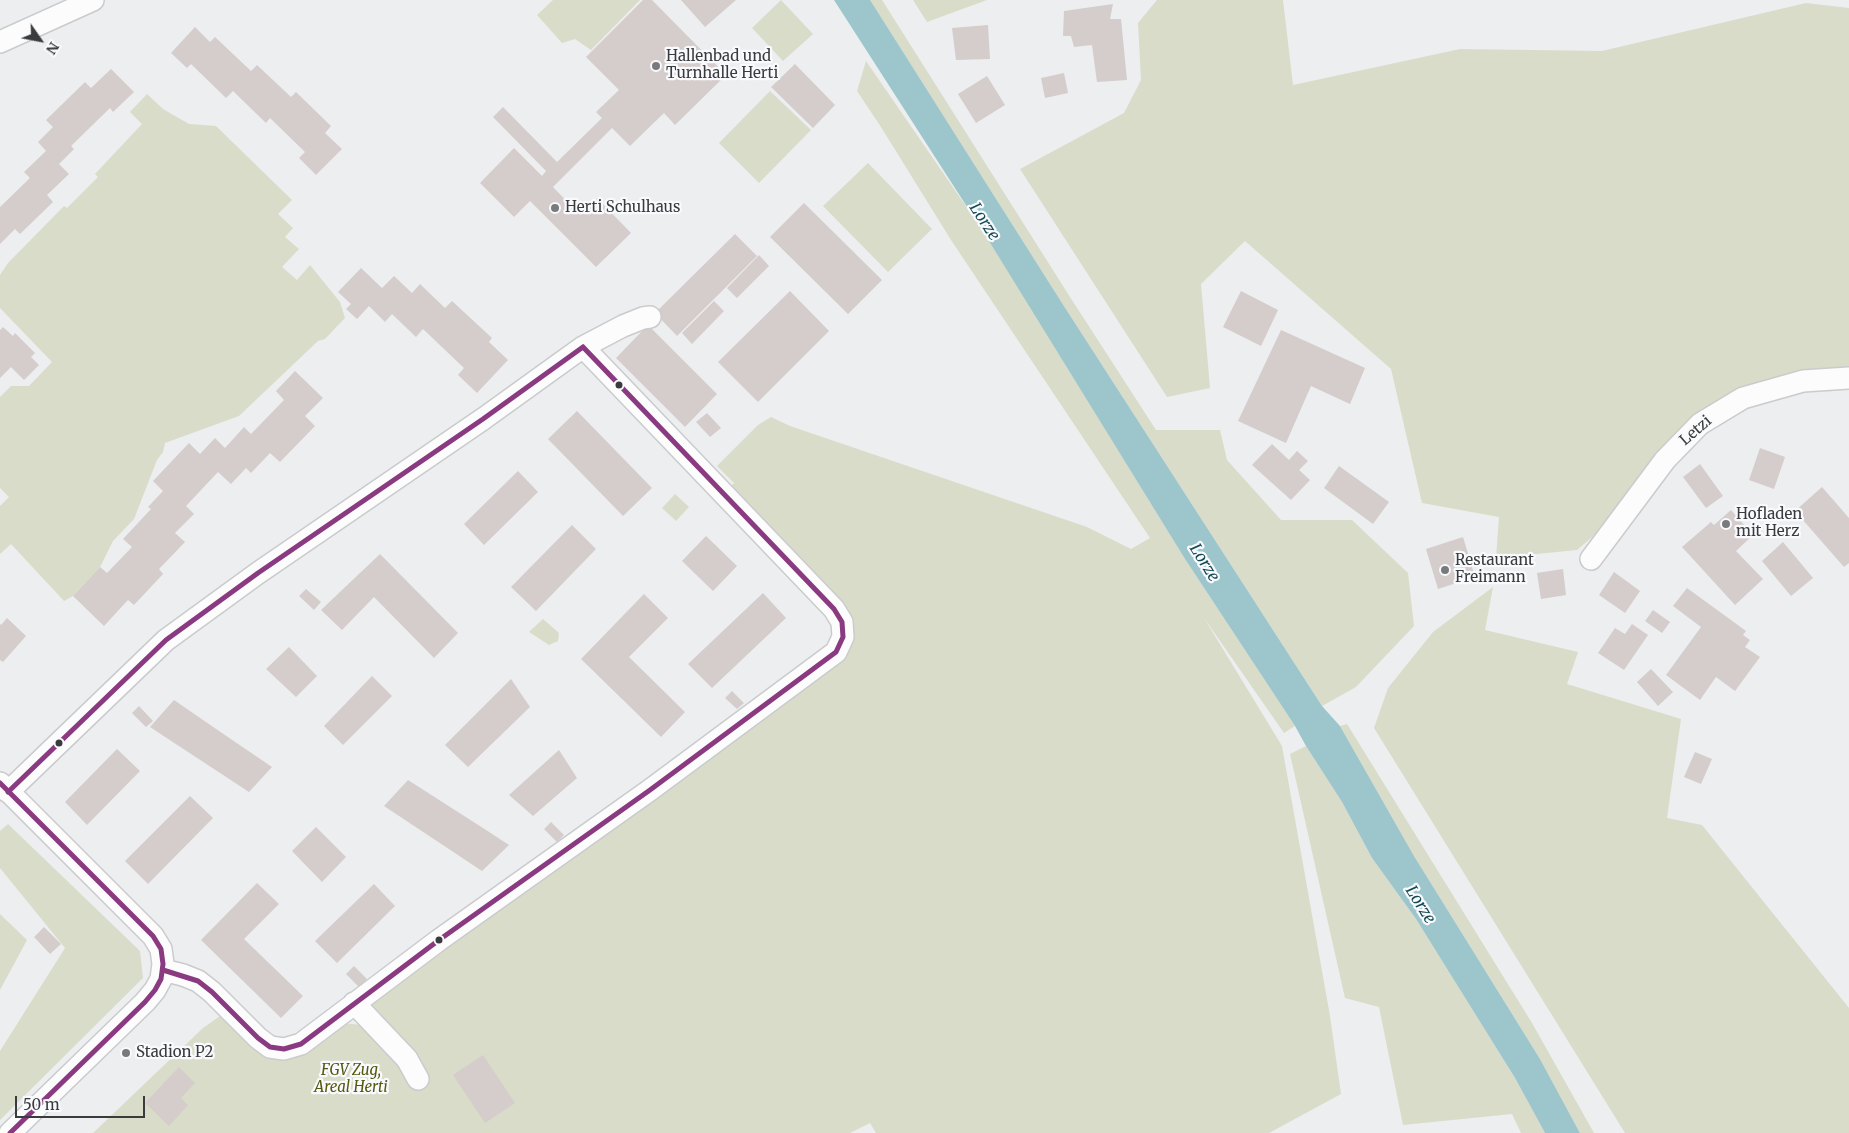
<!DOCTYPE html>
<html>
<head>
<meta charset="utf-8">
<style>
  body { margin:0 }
  #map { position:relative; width:1849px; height:1133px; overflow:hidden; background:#eceef0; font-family:Merriweather,serif }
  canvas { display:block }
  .north { position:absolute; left:15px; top:15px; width:50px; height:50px; -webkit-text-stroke:4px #f9fafe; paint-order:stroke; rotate:123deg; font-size:14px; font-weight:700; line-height:20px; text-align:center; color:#3a3b3c }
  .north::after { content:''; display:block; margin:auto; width:18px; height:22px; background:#3a3b3c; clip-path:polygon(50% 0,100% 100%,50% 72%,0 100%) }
  .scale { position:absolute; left:15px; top:1096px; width:130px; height:22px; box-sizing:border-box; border:2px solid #3a3b3c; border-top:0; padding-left:6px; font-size:15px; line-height:18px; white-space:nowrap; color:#3a3b3c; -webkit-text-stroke:4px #f9fafe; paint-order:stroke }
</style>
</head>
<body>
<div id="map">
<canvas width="1849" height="1133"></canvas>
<div class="north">N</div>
<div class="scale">50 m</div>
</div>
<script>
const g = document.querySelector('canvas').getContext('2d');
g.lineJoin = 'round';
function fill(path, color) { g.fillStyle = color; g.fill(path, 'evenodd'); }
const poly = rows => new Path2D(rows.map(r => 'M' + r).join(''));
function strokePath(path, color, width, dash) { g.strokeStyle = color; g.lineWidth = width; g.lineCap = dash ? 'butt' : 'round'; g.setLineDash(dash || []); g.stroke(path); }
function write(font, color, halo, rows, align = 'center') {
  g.font = font + ' Merriweather,serif'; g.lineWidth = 4.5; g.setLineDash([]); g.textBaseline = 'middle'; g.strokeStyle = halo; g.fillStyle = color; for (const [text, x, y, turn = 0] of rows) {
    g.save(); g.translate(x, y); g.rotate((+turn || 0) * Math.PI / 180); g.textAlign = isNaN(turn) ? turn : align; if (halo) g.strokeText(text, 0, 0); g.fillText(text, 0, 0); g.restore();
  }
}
const green = poly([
  [553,0,640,0,591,50,575,39,562,43,537,15],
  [781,0,813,34,783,61,752,28],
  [870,0,882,0,1070,297,1156,430,1220,430,1227,460,1281,520,1352,520,1408,573,1414,626,1356,687,1322,706,1062,303],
  [913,0,987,0,927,22],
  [1157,0,1283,0,1293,85,1460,49,1602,51,1806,3,1849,8,1849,369,1800,372,1743,386,1691,422,1598,532,1577,550,1496,558,1499,517,1422,503,1391,369,1245,241,1201,284,1210,388,1167,397,1020,169,1124,113,1141,80,1138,23],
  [866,61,990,241,1185,559,1295,726,1284,733,1204,618,1282,746,1330,1016,1341,1094,1269,1133,876,1133,870,1123,850,1133,93,1133,203,1028,223,1014,271,1056,341,1023,363,1025,366,1004,853,640,854,621,844,603,730,487,734,483,717,466,758,425,771,417,790,426,1087,527,1131,549,1150,538,951,240,881,127,857,91],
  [770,91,811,130,759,183,719,143],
  [147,94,163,109,189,124,216,126,292,200,278,214,293,228,285,237,299,249,282,267,297,280,310,265,340,302,345,318,325,339,318,341,239,416,165,443,163,452,157,460,134,519,113,541,100,567,73,596,64,601,11,544,0,554,0,506,9,497,0,488,0,397,11,386,29,386,52,362,0,308,0,275,8,263,64,206,67,208,98,177,95,174,142,124,130,112],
  [868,163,932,229,888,272,823,206],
  [675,494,689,507,676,521,662,508],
  [1493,587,1485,630,1578,652,1567,684,1681,719,1667,818,1702,825,1849,1008,1849,1133,1625,1133,1374,728,1388,688,1433,632],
  [543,619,559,633,558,641,549,645,529,632],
  [1347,724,1532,1023,1594,1133,1580,1133,1540,1059,1414,856,1340,726],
  [1306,746,1342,802,1372,858,1416,919,1515,1078,1545,1133,1521,1133,1512,1114,1403,1125,1379,1007,1345,998,1290,754],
  [8,824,140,951,143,978,0,1120,0,1051,65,948,0,868,0,831],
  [0,914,27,940,0,990]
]);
const water = poly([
  [834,0,870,0,872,3,1062,303,1322,706,1340,726,1414,856,1540,1059,1580,1133,1545,1133,1515,1078,1416,919,1372,858,1342,802,1306,746,1295,726,1185,559,989,241]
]);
const building = poly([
  [643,0,652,0,726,75,675,125,664,113,630,146,612,128,553,187,580,215,597,198,631,233,596,267,530,201,514,217,480,183,514,148,542,176,546,171,493,117,503,107,557,162,602,118,596,112,619,90,586,57],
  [681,0,736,0,705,27],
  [1113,4,1110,19,1121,19,1127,80,1097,82,1092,45,1074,47,1071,36,1063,36,1064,11],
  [988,25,990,59,956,60,952,28],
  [195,27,210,42,215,37,251,71,257,65,291,97,296,92,331,126,325,133,342,149,316,175,299,158,305,152,270,118,266,123,233,91,226,98,191,64,187,68,171,53],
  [795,64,835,105,813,128,771,87],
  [111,69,134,92,113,112,110,108,71,146,74,149,59,164,69,174,47,195,53,202,20,234,15,229,0,244,0,207,30,178,24,172,46,151,38,142,53,127,46,120,85,82,91,88],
  [1064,73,1068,93,1045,98,1041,78],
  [987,76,1005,105,976,123,958,94],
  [804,203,882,280,848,314,770,237],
  [735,234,757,256,677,336,655,313],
  [759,255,769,266,737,298,727,288],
  [361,268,382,288,394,276,412,293,420,284,445,308,452,301,492,338,489,342,508,360,477,393,458,375,464,368,423,329,416,337,392,314,385,322,369,306,357,319,346,309,351,304,338,292],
  [790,291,829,331,758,402,718,362],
  [1241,291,1278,310,1261,346,1223,327],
  [714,301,724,311,692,344,682,333],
  [648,325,717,394,685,427,616,358],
  [3,327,13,336,15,333,35,353,31,357,39,365,24,380,11,367,0,378,0,330],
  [1281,330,1365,368,1350,404,1311,386,1286,443,1238,421],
  [295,371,323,398,305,416,315,426,280,462,270,453,251,473,246,468,231,484,218,472,186,506,194,514,175,533,185,542,159,569,163,574,134,605,128,600,104,626,73,596,100,567,107,573,132,547,123,539,151,509,148,507,163,491,153,481,189,443,200,454,215,438,225,448,244,427,251,434,284,400,276,391],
  [577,411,652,488,623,516,548,439],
  [707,413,721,428,710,437,696,422],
  [1272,444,1289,460,1297,451,1308,461,1299,470,1310,480,1291,500,1252,465],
  [1760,448,1785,457,1774,489,1749,480],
  [1700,464,1723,496,1706,508,1683,477],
  [1339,466,1389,502,1373,524,1324,488],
  [518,471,538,492,484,545,464,524],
  [1822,487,1849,518,1849,563,1844,567,1795,511],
  [1731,510,1753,535,1736,551,1763,579,1735,605,1682,547,1711,522,1714,525],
  [572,525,596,549,536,611,511,587],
  [706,536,737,566,713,591,682,561],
  [1463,537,1475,577,1438,589,1426,549],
  [1783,542,1813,578,1791,596,1762,561],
  [380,554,458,633,434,658,374,597,342,630,321,610],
  [1563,569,1566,595,1541,599,1537,573],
  [1614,572,1640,591,1625,613,1599,595],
  [1687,588,1746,631,1743,635,1750,640,1745,647,1760,657,1735,691,1716,677,1700,700,1666,675,1701,627,1673,606],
  [306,589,321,602,314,610,299,596],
  [763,593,786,618,712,688,688,664],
  [644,594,668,618,629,657,685,712,661,737,581,659],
  [1653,610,1670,622,1662,633,1645,621],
  [7,618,26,636,3,662,0,660,0,624,1,625],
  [1632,624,1648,635,1624,670,1598,653,1615,628,1625,634],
  [289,647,317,676,296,697,266,669],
  [1651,669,1673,692,1658,706,1637,682],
  [372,676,392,696,343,745,324,726],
  [511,679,530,707,468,767,445,745],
  [732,691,744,703,737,709,725,698],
  [174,700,219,731,272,767,249,792,150,727],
  [139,706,153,721,146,727,132,713],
  [117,749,140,771,87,825,65,802],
  [559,750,577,778,533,816,509,795],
  [1695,752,1712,759,1701,784,1684,777],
  [408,780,486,830,509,845,482,871,384,806],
  [190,796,213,818,148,884,125,861],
  [551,822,564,835,557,842,544,829],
  [316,827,346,857,322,882,292,851],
  [257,883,279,904,244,939,303,996,281,1018,201,940],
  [374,884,395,906,337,963,315,941],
  [44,927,61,944,50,954,34,937],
  [354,966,367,979,359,987,346,974],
  [483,1055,515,1103,485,1123,453,1075],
  [179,1067,195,1083,181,1098,188,1105,169,1126,145,1103]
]);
const minor = poly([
  [0,42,93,0],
  [1591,559,1665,460,1700,424,1743,398,1803,381,1849,378],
  [0,783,153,936,161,949,163,964,161,979,155,990,145,1002,10,1133],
  [8,792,166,640,258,573,483,419,583,347,623,326,643,318,650,317],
  [163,970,183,975,198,981,212,992,258,1038,270,1047,284,1049,301,1044,439,940,650,790,836,652,843,637,842,622,834,609,583,347],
  [354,1003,407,1059,418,1079]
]);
const bus1 = poly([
  [0,783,153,936,161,949,163,964,161,979,155,990,145,1002,10,1133],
  [8,792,166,640,258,573,483,419,583,347],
  [163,970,198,981,212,992,258,1038,270,1047,284,1049,301,1044,439,940,650,790,836,652,843,637,842,622,834,609,583,347]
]);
const markers = [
  [656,66,5,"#787a7b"],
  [555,208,5,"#787a7b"],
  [619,385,4.5,"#3a3b3c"],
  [1726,524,5,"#787a7b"],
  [1445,570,5,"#787a7b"],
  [59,743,4.5,"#3a3b3c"],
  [439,940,4.5,"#3a3b3c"],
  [126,1053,5,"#787a7b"]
];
const poiNames = [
  ["Hallenbad und",666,57],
  ["Turnhalle Herti",666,74],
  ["Herti Schulhaus",565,208],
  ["Hofladen",1736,515],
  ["mit Herz",1736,532],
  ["Restaurant",1455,561],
  ["Freimann",1455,578],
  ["Stadion P2",136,1053]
];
const streetNames = [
  ["Letzi",1696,431,-41]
];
const parkNames = [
  ["FGV Zug,",351,1071],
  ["Areal Herti",351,1088]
];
const waterNames = [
  ["Lorze",984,222,57],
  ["Lorze",1204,563,58],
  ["Lorze",1420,905,58]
];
fill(green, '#dadcca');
fill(water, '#9cc6cc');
fill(building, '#d5cccc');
strokePath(minor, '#cacbcc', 24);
strokePath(minor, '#fcfcfd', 21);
strokePath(bus1, '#8a3a80', 5);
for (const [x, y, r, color] of markers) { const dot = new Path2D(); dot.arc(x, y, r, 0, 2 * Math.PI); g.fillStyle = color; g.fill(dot); strokePath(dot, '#f9fafe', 2); }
write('15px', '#3a3b3c', '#f9fafe', poiNames, 'left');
write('15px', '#3a3b3c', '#f9fafe', streetNames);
write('italic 15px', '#56580c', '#f9fafe', parkNames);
write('italic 16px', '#13494f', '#f9fafe', waterNames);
</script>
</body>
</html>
